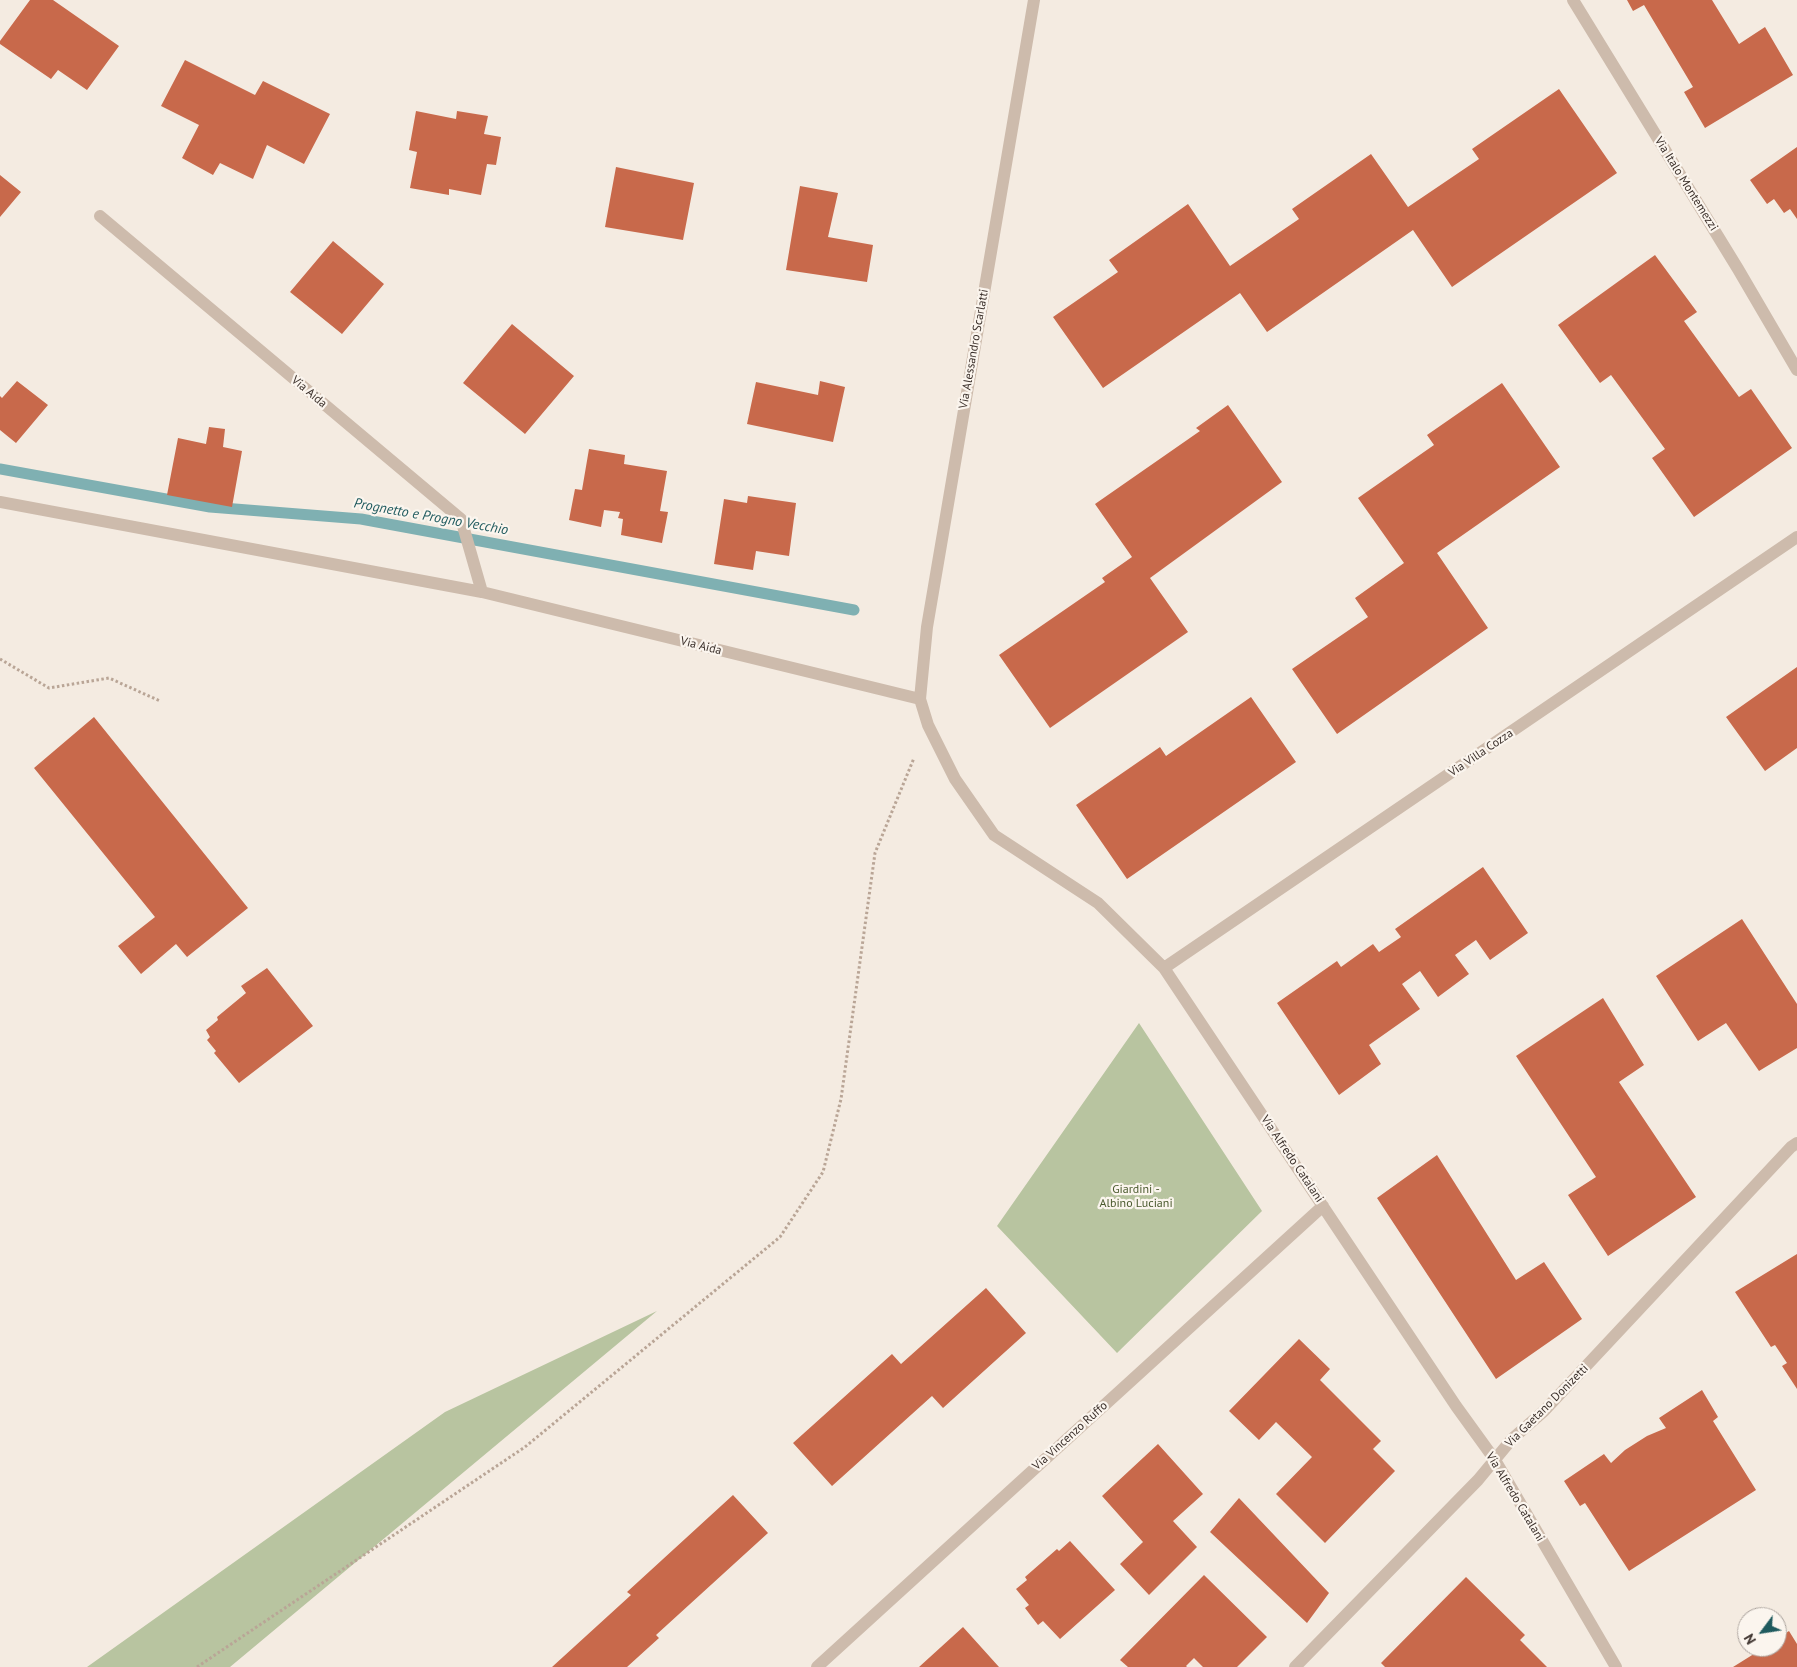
<!DOCTYPE html>
<html>
<head>
<meta charset="utf-8">
<style>
  body { margin:0 }
  #map { position:relative; width:1797px; height:1667px; overflow:hidden; background:#f4ebe1; font-family:"PT Sans",sans-serif }
  canvas { display:block }
  .north { position:absolute; left:1737px; top:1607px; width:50px; height:50px; box-sizing:border-box; background:#fbf5ee; border:1px solid #aea6a0; border-radius:50%; rotate:239deg; font-size:14px; font-weight:700; line-height:20px; text-align:center; color:#3b302b }
  .north::after { content:''; display:block; margin:auto; width:18px; height:22px; background:#1f5a5e; clip-path:polygon(50% 0,100% 100%,50% 72%,0 100%) }
</style>
</head>
<body>
<div id="map">
<canvas width="1797" height="1667"></canvas>
<div class="north">N</div>
</div>
<script>
const g = document.querySelector('canvas').getContext('2d');
g.lineJoin = 'round';
function fill(path, color) { g.fillStyle = color; g.fill(path, 'evenodd'); }
const poly = rows => new Path2D(rows.map(r => 'M' + r).join(''));
function strokePath(path, color, width, dash) { g.strokeStyle = color; g.lineWidth = width; g.lineCap = dash ? 'butt' : 'round'; g.setLineDash(dash || []); g.stroke(path); }
function write(font, color, halo, rows, align = 'center') {
  g.font = font + ' "PT Sans",sans-serif'; g.lineWidth = 4.5; g.setLineDash([]); g.textBaseline = 'middle'; g.strokeStyle = halo; g.fillStyle = color; for (const [text, x, y, turn = 0] of rows) {
    g.save(); g.translate(x, y); g.rotate((+turn || 0) * Math.PI / 180); g.textAlign = isNaN(turn) ? turn : align; if (halo) g.strokeText(text, 0, 0); g.fillText(text, 0, 0); g.restore();
  }
}
const green = poly([
  [1139,1023,1262,1211,1117,1353,997,1226],
  [657,1311,230,1667,87,1667,445,1412]
]);
const stream = poly([
  [0,469,210,507,361,519,854,610]
]);
const building = poly([
  [30,0,53,0,119,46,87,90,58,70,51,79,0,44,0,41],
  [1627,0,1712,0,1739,44,1765,27,1793,75,1705,128,1684,92,1693,87,1644,5,1633,11],
  [185,60,255,95,263,81,330,114,304,164,267,145,253,179,220,163,213,175,182,158,199,125,161,106],
  [1559,89,1617,173,1452,287,1413,230,1267,332,1240,293,1103,388,1053,317,1118,272,1109,260,1188,204,1230,266,1299,219,1292,209,1371,154,1408,207,1479,159,1472,149],
  [416,111,456,119,457,111,488,116,484,134,501,137,496,165,487,164,481,195,449,189,449,195,410,188,417,152,409,150],
  [1797,147,1797,219,1790,209,1784,213,1774,199,1767,204,1750,180],
  [616,167,694,183,683,240,605,227],
  [0,175,21,192,0,217],
  [800,186,838,193,828,237,873,245,867,282,786,270],
  [333,241,384,284,342,334,290,292],
  [1655,255,1697,312,1684,321,1739,397,1751,389,1792,448,1694,517,1652,458,1665,449,1611,375,1600,383,1558,325],
  [512,324,574,376,525,434,463,383],
  [17,381,48,405,16,443,0,430,0,396,2,398],
  [820,381,845,387,833,442,747,424,756,382,818,395],
  [1502,383,1560,467,1437,553,1488,628,1337,734,1292,669,1368,617,1355,598,1404,563,1358,498,1434,445,1427,435],
  [1228,405,1282,482,1150,578,1188,632,1050,728,999,655,1105,582,1102,578,1132,557,1095,504,1200,431,1196,428],
  [209,427,225,429,223,447,242,451,232,507,167,495,178,438,206,444],
  [589,449,625,455,624,464,667,471,660,511,668,512,662,543,621,535,623,519,618,518,620,512,604,510,601,527,569,520,575,489,582,490],
  [748,496,796,503,789,556,756,551,753,570,714,564,724,499,747,503],
  [1797,667,1797,748,1765,771,1726,717],
  [1251,697,1296,762,1127,879,1076,805,1160,747,1166,756],
  [94,717,248,908,187,957,176,944,141,974,118,946,155,917,34,768],
  [1483,867,1528,933,1490,960,1476,940,1455,955,1469,974,1438,997,1420,971,1402,984,1420,1009,1369,1045,1381,1064,1339,1095,1277,1003,1337,961,1341,967,1373,944,1379,952,1401,937,1395,929],
  [1742,919,1797,1004,1797,1048,1759,1071,1726,1023,1698,1041,1656,976],
  [267,968,313,1026,239,1083,214,1053,216,1051,207,1040,210,1037,206,1030,218,1020,217,1017,246,993,241,986],
  [1603,998,1644,1065,1619,1082,1696,1197,1608,1256,1568,1195,1596,1177,1516,1056],
  [1437,1155,1516,1280,1544,1262,1582,1319,1496,1379,1377,1198],
  [1797,1254,1797,1389,1782,1366,1787,1363,1775,1345,1771,1347,1735,1292],
  [986,1288,1026,1333,943,1408,932,1396,832,1486,793,1443,892,1354,901,1364],
  [1299,1339,1330,1369,1320,1380,1381,1441,1373,1449,1395,1471,1325,1543,1276,1494,1312,1457,1276,1422,1259,1440,1229,1411],
  [1702,1390,1718,1417,1713,1421,1756,1490,1629,1571,1585,1503,1580,1506,1564,1481,1604,1454,1611,1463,1625,1450,1647,1436,1666,1428,1659,1418],
  [1158,1444,1203,1494,1173,1521,1197,1547,1149,1595,1120,1564,1143,1542,1102,1496],
  [733,1495,768,1533,656,1635,659,1638,627,1667,552,1667,631,1595,627,1592],
  [1239,1498,1329,1593,1307,1623,1210,1532],
  [1070,1541,1115,1590,1060,1639,1043,1621,1038,1625,1025,1608,1029,1605,1016,1589,1027,1580,1025,1577,1057,1549,1059,1551],
  [1204,1575,1267,1637,1237,1667,1203,1667,1194,1658,1186,1666,1187,1667,1128,1667,1120,1660],
  [1466,1577,1525,1635,1520,1640,1547,1667,1385,1667,1381,1663],
  [963,1627,999,1667,919,1667],
  [1789,1631,1797,1644,1797,1667,1733,1667,1765,1647,1777,1647,1777,1639]
]);
const path = poly([
  [0,659,49,688,109,678,160,701],
  [197,1667,525,1447,780,1237,823,1172,841,1099,875,853,914,758]
]);
const minor = poly([
  [1034,0,927,627,920,699,928,725,955,779,994,835,1098,903,1164,968,1456,1406,1495,1460,1616,1667],
  [1573,0,1738,269,1797,370],
  [100,216,461,519,482,592],
  [0,502,482,592,920,699],
  [1164,968,1797,537],
  [817,1667,1323,1206],
  [1295,1667,1478,1480,1512,1439,1544,1411,1791,1147,1797,1143]
]);
const streetNames = [
  ["Via Italo Montemezzi",1686,184,58],
  ["Via Alessandro Scarlatti",974,349,-80],
  ["Via Aida",309,392,40],
  ["Via Aida",701,646,14],
  ["Via Villa Cozza",1481,753,-34],
  ["Via Alfredo Catalani",1292,1159,56],
  ["Via Gaetano Donizetti",1547,1406,-45],
  ["Via Vincenzo Ruffo",1070,1436,-42],
  ["Via Alfredo Catalani",1515,1497,59]
];
const parkNames = [
  ["Giardini -",1136,1190],
  ["Albino Luciani",1136,1204]
];
const waterNames = [
  ["Prognetto e Progno Vecchio",431,517,10]
];
fill(green, '#b8c4a0');
strokePath(stream, '#7fb0b2', 11);
fill(building, '#c8694b');
strokePath(path, '#b9a596', 3, [2.5, 2.5]);
strokePath(minor, '#cdbbac', 12);
write('12px', '#3b302b', '#fbf5ee', streetNames);
write('12px', '#4a5a2e', '#fbf5ee', parkNames);
write('italic 14px', '#1f5a5e', '#fbf5ee', waterNames);
</script>
</body>
</html>
